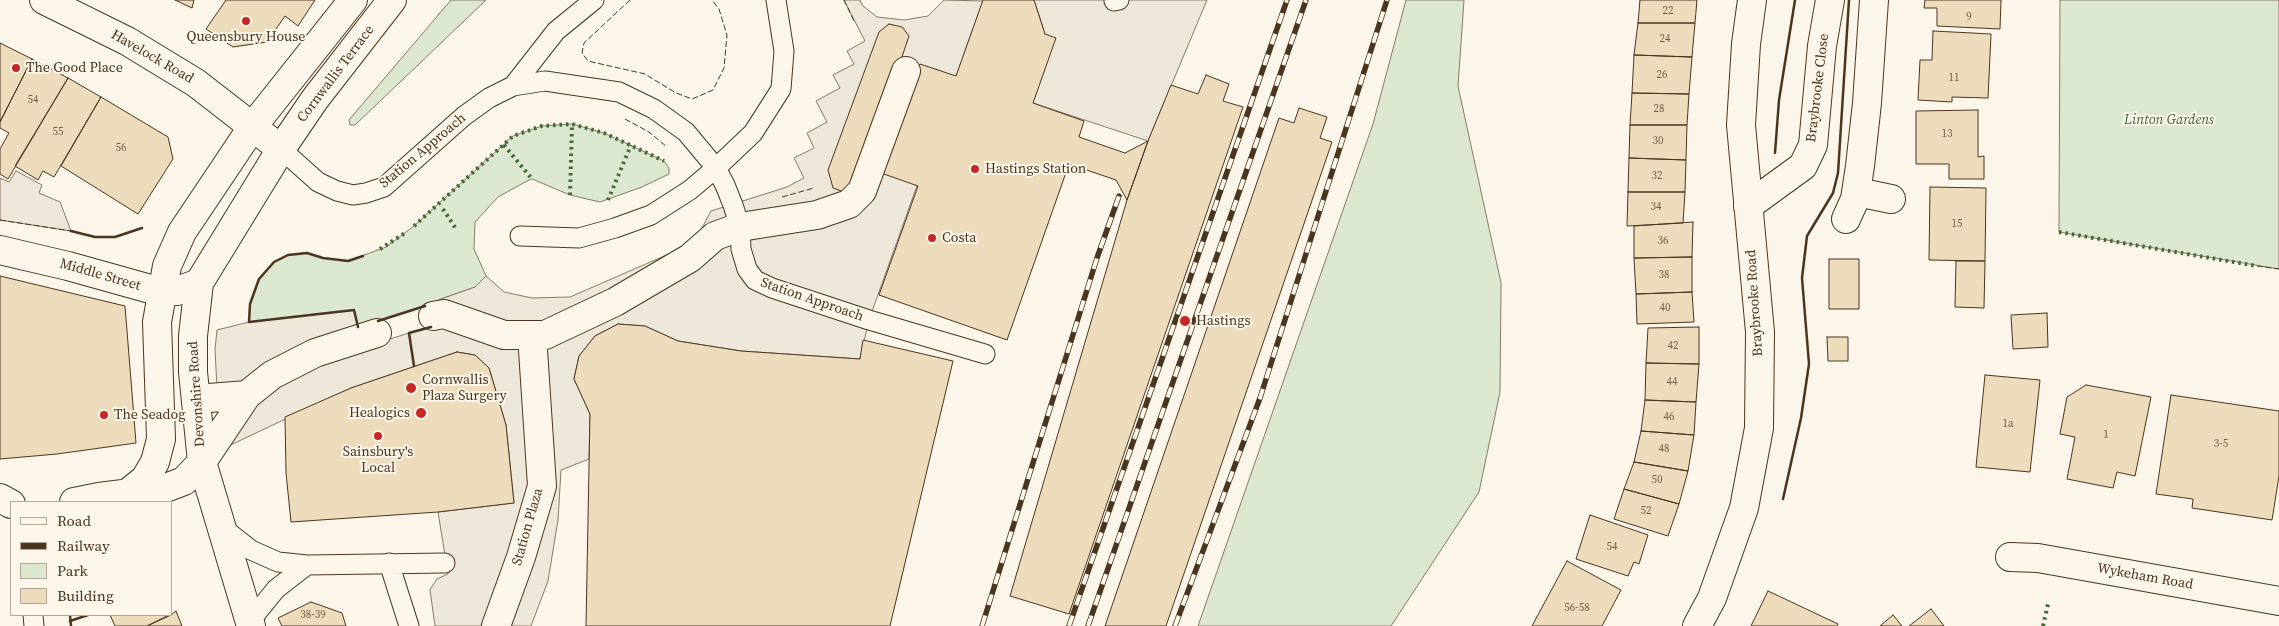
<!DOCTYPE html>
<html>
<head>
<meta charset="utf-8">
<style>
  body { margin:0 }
  #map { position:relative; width:2279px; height:626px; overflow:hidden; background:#fbf6e9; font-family:"Source Serif 4",serif }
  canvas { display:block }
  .legend { position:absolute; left:10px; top:501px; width:162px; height:115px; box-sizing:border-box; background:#fbf6e9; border:1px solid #b4a999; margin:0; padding:6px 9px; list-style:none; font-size:15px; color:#4a3520 }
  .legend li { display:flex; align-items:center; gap:10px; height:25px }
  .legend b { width:25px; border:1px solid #b4a999 }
</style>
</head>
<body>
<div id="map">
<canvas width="2279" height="626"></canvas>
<ul class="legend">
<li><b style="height:6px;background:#fbf6e9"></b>Road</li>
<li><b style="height:6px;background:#4a3520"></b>Railway</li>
<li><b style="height:14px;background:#dce7d0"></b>Park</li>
<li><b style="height:14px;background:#ecdcbc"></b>Building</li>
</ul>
</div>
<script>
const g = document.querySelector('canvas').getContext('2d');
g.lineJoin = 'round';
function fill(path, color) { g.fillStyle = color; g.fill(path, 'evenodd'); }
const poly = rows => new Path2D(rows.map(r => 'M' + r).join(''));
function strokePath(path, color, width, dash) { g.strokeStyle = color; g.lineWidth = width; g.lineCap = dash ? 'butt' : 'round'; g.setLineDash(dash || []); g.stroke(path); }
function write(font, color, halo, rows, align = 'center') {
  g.font = font + ' "Source Serif 4",serif'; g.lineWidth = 4; g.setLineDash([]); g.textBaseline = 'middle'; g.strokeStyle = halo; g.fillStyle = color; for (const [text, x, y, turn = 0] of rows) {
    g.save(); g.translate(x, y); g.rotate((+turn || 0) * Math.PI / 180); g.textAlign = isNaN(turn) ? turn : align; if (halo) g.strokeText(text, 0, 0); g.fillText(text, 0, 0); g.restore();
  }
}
const green = poly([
  [451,0,486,0,355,125,350,125,349,120,451,0],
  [1406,0,1464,0,1458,86,1501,283,1500,392,1479,492,1391,626,1198,626,1373,124,1406,0],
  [2060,0,2279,0,2279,269,2059,232,2060,0],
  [572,124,604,133,664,161,669,168,669,174,642,187,600,202,570,195,532,179,527,181,498,197,475,222,474,249,486,276,475,287,441,299,429,305,358,327,353,310,249,322,250,304,259,279,274,262,288,255,307,253,323,258,348,261,386,247,414,226,513,136,542,126,572,124]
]);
const parking = poly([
  [844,0,860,0,862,5,877,17,904,20,928,16,944,0,983,1,869,320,860,359,741,351,678,341,645,326,618,324,595,336,579,356,574,379,590,414,589,459,561,470,558,520,548,581,531,626,435,626,430,590,437,579,448,574,438,512,514,503,506,425,489,368,475,355,457,352,351,388,220,450,215,349,217,330,249,322,354,310,358,327,380,342,435,325,429,305,441,299,475,287,486,276,504,292,532,298,570,297,694,243,711,211,787,187,804,178,794,158,814,148,807,133,827,122,816,101,840,88,833,75,854,64,847,51,865,41,844,0],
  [1034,0,1207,0,1148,141,1033,103,1045,34,1034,0],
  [16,171,42,185,39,193,60,202,71,231,0,220,0,178,9,182,16,171]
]);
const building = poly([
  [175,0,194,0,192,8,175,0],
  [226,0,315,0,298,26,285,16,267,42,233,47,206,29,226,0],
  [983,0,1034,0,1045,34,1056,38,1033,103,1084,121,1079,137,1125,153,1148,141,1127,200,1116,180,1069,164,1007,340,879,295,918,186,881,173,920,64,956,76,983,0],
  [1640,0,1697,0,1695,23,1638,23,1640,0],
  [1925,0,2001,0,2000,29,1937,26,1937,8,1924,8,1925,0],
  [1638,23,1695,23,1692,57,1634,55,1638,23],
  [889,24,902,27,909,36,859,184,844,192,833,188,828,170,879,32,889,24],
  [1933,31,1991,34,1988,98,1952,97,1952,102,1918,100,1920,60,1932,60,1933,31],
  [0,43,32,59,0,122,0,43],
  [1634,55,1692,57,1689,94,1632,93,1634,55],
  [32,59,68,78,8,179,0,174,0,149,9,133,0,128,0,122,32,59],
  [1206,75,1229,84,1223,101,1243,107,1069,614,1010,596,1127,200,1148,141,1171,85,1198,94,1206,75],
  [68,78,101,97,54,177,43,171,38,180,15,166,68,78],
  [1632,93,1689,94,1687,125,1630,125,1632,93],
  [101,97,168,137,173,159,138,214,61,166,101,97],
  [1299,108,1327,117,1320,138,1332,142,1166,626,1105,626,1279,118,1294,123,1299,108],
  [1978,110,1978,157,1984,156,1984,179,1949,179,1949,164,1916,164,1916,111,1978,110],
  [1630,125,1687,125,1686,160,1629,158,1630,125],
  [1629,158,1686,160,1685,192,1628,192,1629,158],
  [1930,187,1986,188,1985,261,1929,260,1930,187],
  [1628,192,1685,192,1683,223,1627,226,1628,192],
  [1693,222,1692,257,1634,258,1634,226,1693,222],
  [1692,257,1692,292,1636,294,1634,258,1692,257],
  [1829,259,1859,259,1859,309,1829,309,1829,259],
  [1956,261,1985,261,1984,308,1955,307,1956,261],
  [0,276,125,306,136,443,57,454,0,459,0,276],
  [1692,292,1694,322,1637,324,1636,294,1692,292],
  [2047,313,2048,347,2013,349,2011,315,2047,313],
  [618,324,645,326,678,341,741,351,860,359,863,340,953,361,890,626,586,626,590,414,574,379,579,356,595,336,618,324],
  [1699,327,1699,364,1646,363,1648,328,1699,327],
  [1827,337,1848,337,1848,361,1828,361,1827,337],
  [457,352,475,355,489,368,506,425,514,503,438,512,291,522,286,473,285,417,351,388,457,352],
  [1646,363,1699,364,1696,402,1645,400,1646,363],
  [1985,375,2040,380,2030,472,1976,467,1985,375],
  [2086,385,2151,397,2135,476,2117,472,2113,488,2067,479,2075,437,2060,434,2067,397,2086,385],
  [2171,395,2279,411,2279,476,2272,520,2192,508,2193,499,2156,494,2171,395],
  [1645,400,1696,402,1694,435,1641,431,1645,400],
  [1641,431,1694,435,1688,471,1634,462,1641,431],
  [1634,462,1688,471,1679,504,1624,489,1634,462],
  [1624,489,1679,504,1668,536,1614,519,1624,489],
  [1590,515,1648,535,1639,564,1634,562,1628,576,1576,559,1590,515],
  [1567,561,1621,590,1602,626,1532,626,1567,561],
  [1768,591,1838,624,1837,626,1751,626,1768,591],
  [311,602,342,613,346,626,282,626,278,618,311,602],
  [1931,609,1944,626,1909,626,1931,609],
  [176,611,182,626,147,626,171,615,176,611],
  [110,615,169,615,147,626,115,626,110,615],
  [1893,615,1902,626,1880,626,1893,615]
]);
const lane = poly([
  [1114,1,1119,0],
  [513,86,556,31,594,0],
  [281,149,318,182,337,191,353,195,366,193,384,187,464,116,489,98,513,86,545,81,619,92,654,109,686,132,716,168,725,185,733,205,740,227,741,249,747,269,755,280,772,288,869,320,985,354],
  [520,236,579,238,615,228,651,215,690,190,716,168,753,133,781,89,784,51,776,0],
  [223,528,251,550,278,562,307,565,445,563],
  [389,563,409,626],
  [33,615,34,626],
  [250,621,276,589,307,565]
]);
const street = poly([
  [1857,192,1891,199],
  [1748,206,1803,166,1813,145,1822,46,1830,0],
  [1846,219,1855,199,1860,166,1867,103,1874,0],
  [0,250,68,266,161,292,177,291,199,283],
  [433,316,444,314,504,335,545,335,615,302,690,258,715,236,740,227,817,215,849,204,862,191,906,71],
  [196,399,247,395],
  [129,492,145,479,155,462,161,439,157,322,167,266,182,232,253,126],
  [0,498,11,504],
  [74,502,99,497,163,489,184,481,202,462,247,395,272,375,315,353,377,333],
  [2010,557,2038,558,2279,601],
  [496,626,521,557,542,486,532,335]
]);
const secondary = poly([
  [251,626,202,462,193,372,193,336,199,283,281,149],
  [1697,626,1712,598,1744,508,1759,428,1760,332,1741,125,1746,44,1752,0]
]);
const primary = poly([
  [44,0,127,41,196,83,281,149]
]);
const highway = poly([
  [253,126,353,0],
  [281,149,315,99,392,0]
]);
const rail = poly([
  [982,626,1097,258,1119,196],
  [1069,626,1287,0],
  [1088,626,1306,0],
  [1175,626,1260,398,1387,0]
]);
const hedge = poly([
  [504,145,532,179],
  [570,195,572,124],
  [608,200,631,145],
  [443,209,456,229],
  [414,226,513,136,542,126,572,124,604,133,664,161],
  [2059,232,2257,266],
  [380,249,405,233],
  [2043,626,2048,604]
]);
const fence = poly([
  [630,0,584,43,582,53,588,61,645,74,676,93,692,99,713,90,724,68,727,35,719,9,712,0],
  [844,0,854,21],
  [625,119,649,132,667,147],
  [782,197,814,188],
  [0,220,71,231],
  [2257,266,2279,269]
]);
const wall = poly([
  [1775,153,1779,100,1795,0],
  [71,231,95,237,115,237,142,228],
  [378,321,425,306],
  [358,327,354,310,249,322,250,304,259,279,274,262,288,255,307,253,323,258,348,261,363,256],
  [414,366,409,333,431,327],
  [1783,499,1801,418,1809,364,1802,278,1807,236,1833,193,1838,173,1849,0],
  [70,615,71,626],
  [70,621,88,615]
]);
const markers = [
  [246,21,5,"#c62828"],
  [16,68,5,"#c62828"],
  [975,169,5,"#c62828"],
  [932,238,5,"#c62828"],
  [1185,321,6,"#c62828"],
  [411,388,6,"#c62828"],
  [421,413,6,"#c62828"],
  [104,415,5,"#c62828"],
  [378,436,5,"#c62828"]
];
const numberNames = [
  ["22",1668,11],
  ["9",1969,17],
  ["24",1665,39],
  ["26",1662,75],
  ["11",1954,78],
  ["54",33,100],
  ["28",1659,109],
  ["55",58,132],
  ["13",1947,134],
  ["30",1658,141],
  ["56",121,148],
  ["32",1657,176],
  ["34",1656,207],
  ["15",1957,224],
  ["36",1663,241],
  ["38",1664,275],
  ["40",1665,308],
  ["42",1673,346],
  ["44",1672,382],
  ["46",1669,417],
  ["1a",2008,424],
  ["1",2106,435],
  ["3-5",2221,444],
  ["48",1664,449],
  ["50",1657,480],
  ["52",1646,511],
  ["54",1612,547],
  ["56-58",1577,608],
  ["38-39",313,615]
];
const poiNames = [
  ["Queensbury House",246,37,"center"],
  ["The Good Place",26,68],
  ["Hastings Station",985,169],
  ["Costa",942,238],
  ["Hastings",1196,321],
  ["Cornwallis",422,380],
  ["Plaza Surgery",422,396],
  ["Healogics",410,413,"right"],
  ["The Seadog",114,415],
  ["Sainsbury's",378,452,"center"],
  ["Local",378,468,"center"]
];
const streetNames = [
  ["Havelock Road",152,57,30],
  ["Cornwallis Terrace",336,74,-53],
  ["Braybrooke Close",1818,88,-83],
  ["Station Approach",423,151,-40],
  ["Middle Street",100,275,16],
  ["Station Approach",812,300,19],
  ["Braybrooke Road",1755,303,-94],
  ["Devonshire Road",197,394,-94],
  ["Station Plaza",528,527,-74],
  ["Wykeham Road",2145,577,10]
];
const parkNames = [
  ["Linton Gardens",2169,120]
];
fill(green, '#dce7d0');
strokePath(green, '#887966', 1);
fill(parking, '#ede7d9');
strokePath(parking, '#887966', 1);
fill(building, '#ecdcbc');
strokePath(building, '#4a3520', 1);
strokePath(lane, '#4a3520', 21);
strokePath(street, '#4a3520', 30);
strokePath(secondary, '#4a3520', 30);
strokePath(primary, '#4a3520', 30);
strokePath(highway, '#4a3520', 30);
strokePath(lane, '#fbf6e9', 19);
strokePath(street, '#fbf6e9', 28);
strokePath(secondary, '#fbf6e9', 28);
strokePath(primary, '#fbf6e9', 28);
strokePath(highway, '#fbf6e9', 28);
strokePath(rail, '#4a3520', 5.5);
strokePath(rail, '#fbf6e9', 4, [11]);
strokePath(hedge, '#436837', 4, [2.5, 4]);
strokePath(fence, '#4a3520', 1, [6, 2.5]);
strokePath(wall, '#4a3520', 2.5);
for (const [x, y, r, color] of markers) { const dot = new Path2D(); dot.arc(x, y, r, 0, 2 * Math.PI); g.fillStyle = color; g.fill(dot); strokePath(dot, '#fbf6e9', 2); }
write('11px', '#725f47', null, numberNames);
write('14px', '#4a3520', '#fbf6e9', poiNames, 'left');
write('14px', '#4a3520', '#fbf6e9', streetNames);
write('italic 14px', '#436837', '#fbf6e9', parkNames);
</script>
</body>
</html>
